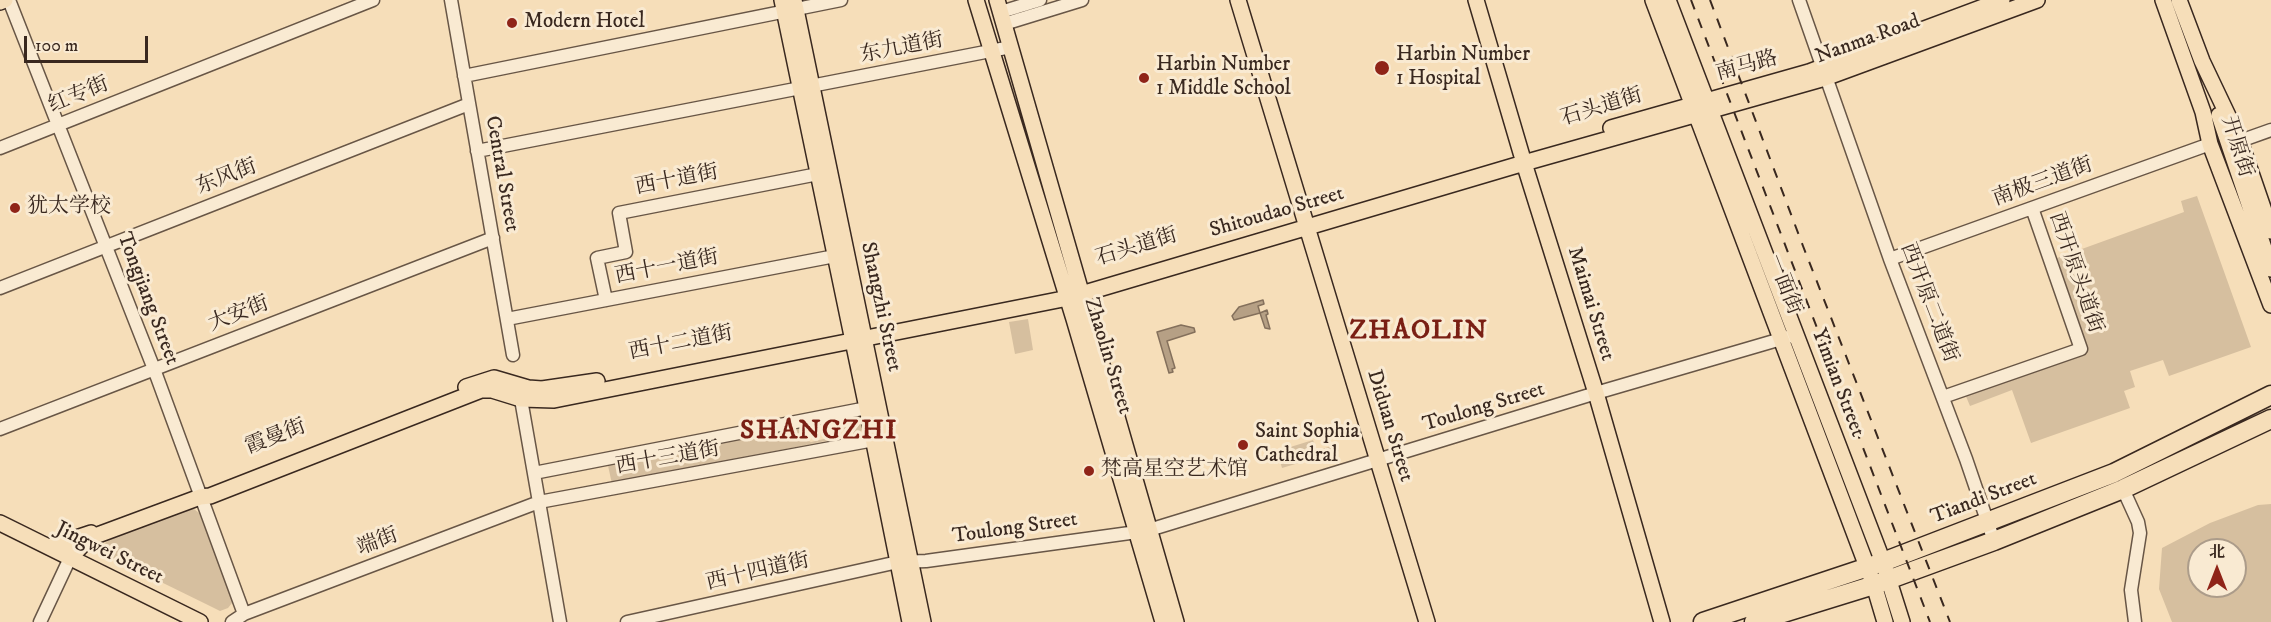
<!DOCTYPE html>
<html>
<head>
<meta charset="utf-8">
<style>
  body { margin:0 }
  #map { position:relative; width:2271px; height:622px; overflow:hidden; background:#f6deb9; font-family:"IM FELL DW Pica","Noto Serif SC",serif }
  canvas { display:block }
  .north { position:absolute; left:2187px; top:538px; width:60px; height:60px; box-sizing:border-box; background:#f9ead2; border:2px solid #ac9c8a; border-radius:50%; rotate:0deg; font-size:16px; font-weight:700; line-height:24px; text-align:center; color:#39281f }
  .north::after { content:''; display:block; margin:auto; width:21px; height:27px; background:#8f2418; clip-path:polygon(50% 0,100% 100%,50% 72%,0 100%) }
  .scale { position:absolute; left:24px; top:36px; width:124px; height:27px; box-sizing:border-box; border:3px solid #39281f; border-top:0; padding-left:8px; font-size:18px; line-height:21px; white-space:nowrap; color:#39281f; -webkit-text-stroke:4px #f9ead2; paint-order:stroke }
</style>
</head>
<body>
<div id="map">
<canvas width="2271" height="622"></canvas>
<div class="north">北</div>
<div class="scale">100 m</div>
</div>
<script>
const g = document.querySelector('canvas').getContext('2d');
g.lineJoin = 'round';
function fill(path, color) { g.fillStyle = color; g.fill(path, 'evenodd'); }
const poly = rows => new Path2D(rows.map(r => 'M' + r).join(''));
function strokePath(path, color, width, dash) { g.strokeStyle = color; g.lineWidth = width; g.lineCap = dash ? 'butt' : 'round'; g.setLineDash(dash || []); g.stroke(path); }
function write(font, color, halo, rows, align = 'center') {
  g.font = font + ' "IM FELL DW Pica","Noto Serif SC",serif'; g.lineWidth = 6; g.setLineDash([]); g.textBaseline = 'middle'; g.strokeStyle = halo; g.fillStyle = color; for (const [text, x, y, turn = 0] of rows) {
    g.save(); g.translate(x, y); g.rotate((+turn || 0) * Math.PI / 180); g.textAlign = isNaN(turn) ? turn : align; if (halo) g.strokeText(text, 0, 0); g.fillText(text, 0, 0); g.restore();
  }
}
const green = poly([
  [2197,196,2251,347,2169,376,2163,360,2130,371,2135,387,2124,391,2130,408,2031,443,2012,390,1970,406,1965,394,2088,352,2057,258,2184,212,2181,201],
  [1028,319,1033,350,1015,354,1009,322],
  [857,412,861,416,864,426,860,434,612,484,607,461,810,424,803,431,806,440,811,442,845,434,840,415],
  [1313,440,1317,451,1337,444,1339,451,1282,468,1279,458,1284,449],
  [2271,504,2271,622,2172,622,2159,589,2162,548,2210,523,2258,505],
  [2199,550,2235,550,2235,586,2199,586],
  [188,509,194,509,199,513,233,596,232,603,228,608,220,611,212,607,106,555,103,550,105,543,112,538]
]);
const water = poly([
  [1263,300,1264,304,1258,306,1260,313,1267,310,1268,314,1266,315,1270,329,1265,328,1260,313,1234,320,1232,316,1239,307,1263,300],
  [1181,325,1194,328,1195,332,1167,341,1175,368,1172,369,1173,372,1169,373,1157,332,1181,325]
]);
const minor = poly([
  [9,0,154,369,244,614],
  [451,0,513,355],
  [1799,0,1890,259,1966,459,1994,541],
  [1001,12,1040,0],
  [1004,24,1082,0],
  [464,76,841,0],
  [2240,141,2271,130],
  [0,148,373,0],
  [477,151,1011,47],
  [1890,259,2210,144],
  [0,288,469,104],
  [606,300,597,258,626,252,619,213,818,174],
  [507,319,835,256],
  [1943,397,2081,349,2032,208],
  [522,405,560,622],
  [0,429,493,238],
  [534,473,867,408],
  [2123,489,2138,522,2140,533,2131,590,2135,622],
  [1149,530,1596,393,1788,337],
  [40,622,70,558],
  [232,622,244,614,539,502,874,440],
  [627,622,898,562,926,561,1137,532]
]);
const major = poly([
  [782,0,867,408,910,622],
  [794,0,923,622],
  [976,0,1074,319,1163,622],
  [997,0,1176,622],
  [1238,0,1427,622],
  [1476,0,1524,163,1596,393,1662,622],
  [1653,0,1874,585,1885,622],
  [1668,0,1883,562,1902,622],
  [2163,0,2203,112,2210,144,2271,305],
  [2179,0,2202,61,2240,141,2271,231],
  [0,2,5,0],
  [2219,115,2271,269],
  [1611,128,1809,72,2002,0],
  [466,387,494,378,528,388,542,389,597,381],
  [0,523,200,622],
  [49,547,91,533],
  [70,558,85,542,95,536,200,497,210,496,481,390,492,390,521,399,554,400,1068,298,1524,163,1825,78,2037,0]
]);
const highway = poly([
  [1703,622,1883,562,2114,473,2271,395],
  [1754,622,1874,585,1994,541,2123,489,2271,419]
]);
const rail = poly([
  [1691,0,1930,622],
  [1710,0,1803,246,1950,622]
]);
const markers = [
  [512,23,6,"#8f2418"],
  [1382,68,8,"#8f2418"],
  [1144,78,6,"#8f2418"],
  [15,208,6,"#8f2418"],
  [1243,445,6,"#8f2418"],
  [1089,471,6,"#8f2418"]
];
const poiNames = [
  ["Modern Hotel",524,23],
  ["Harbin Number",1396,56],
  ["1 Hospital",1396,80],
  ["Harbin Number",1156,66],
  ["1 Middle School",1156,90],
  ["犹太学校",27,208],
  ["Saint Sophia",1255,433],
  ["Cathedral",1255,457],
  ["梵高星空艺术馆",1101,471]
];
const streetNames = [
  ["Nanma Road",1868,40,-20],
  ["东九道街",902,49,-11],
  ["南马路",1747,67,-15],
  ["红专街",79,96,-22],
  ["石头道街",1602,108,-17],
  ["开原街",2236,147,73],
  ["Central Street",501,174,80],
  ["东风街",227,178,-21],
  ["西十道街",677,181,-11],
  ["南极三道街",2043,183,-20],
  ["Shitoudao Street",1277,213,-16],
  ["石头道街",1137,248,-17],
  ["西十一道街",667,268,-11],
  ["西开原头道街",2075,273,71],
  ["一面街",1783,285,69],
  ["Tongjiang Street",147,299,69],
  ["西开原二道街",1928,303,69],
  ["Maimai Street",1590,304,73],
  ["Shangzhi Street",880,307,78],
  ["大安街",239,315,-21],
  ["西十二道街",681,344,-11],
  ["Zhaolin Street",1107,356,73],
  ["Yimian Street",1837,383,69],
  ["Toulong Street",1484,408,-17],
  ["Diduan Street",1389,426,73],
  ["霞曼街",276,438,-21],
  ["西十三道街",668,459,-10],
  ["Tiandi Street",1984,499,-21],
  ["Toulong Street",1015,529,-8],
  ["端街",378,543,-21],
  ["Jingwei Street",109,554,26],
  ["西十四道街",758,573,-13]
];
const districtNames = [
  ["ZHAOLIN",1419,332],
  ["SHANGZHI",819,432]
];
fill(green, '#d6bf9f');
fill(water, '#b6a085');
strokePath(water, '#84705c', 1.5);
strokePath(minor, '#685646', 15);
strokePath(major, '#39281f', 18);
strokePath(highway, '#39281f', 21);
strokePath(minor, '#f9ead2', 12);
strokePath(major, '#f6deb9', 15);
strokePath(highway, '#f6deb9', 18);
strokePath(rail, '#39281f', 2, [10, 10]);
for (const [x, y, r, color] of markers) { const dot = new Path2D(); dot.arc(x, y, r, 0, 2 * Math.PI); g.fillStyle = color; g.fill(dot); strokePath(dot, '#f9ead2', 2); }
write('21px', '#39281f', '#f9ead2', poiNames, 'left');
write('21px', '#39281f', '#f9ead2', streetNames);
g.letterSpacing = '1.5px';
write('bold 27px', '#7a1f14', '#f9ead2', districtNames);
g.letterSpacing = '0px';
</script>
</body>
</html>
